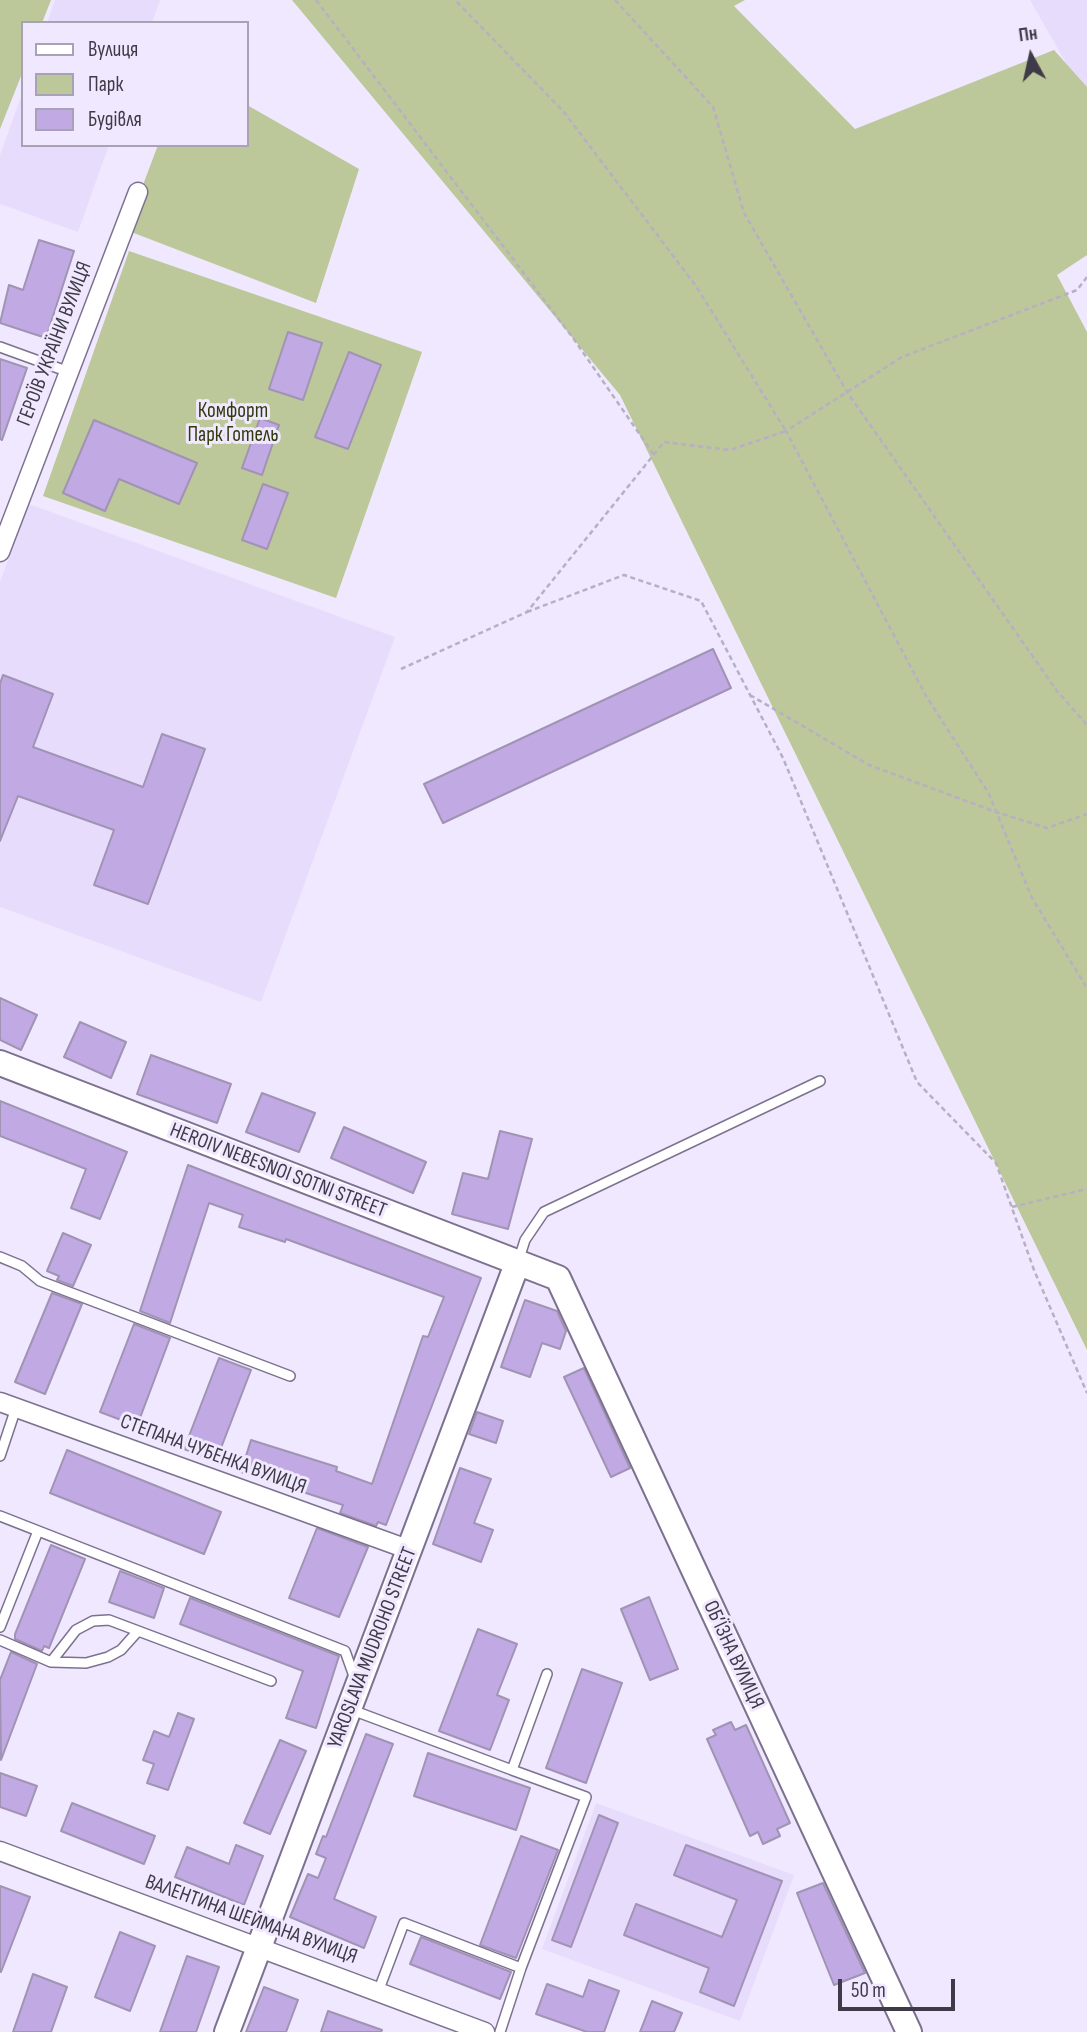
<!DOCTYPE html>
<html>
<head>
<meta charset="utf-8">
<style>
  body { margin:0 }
  #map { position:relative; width:1087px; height:2032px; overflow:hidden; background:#f0e8fe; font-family:"Sofia Sans Condensed",sans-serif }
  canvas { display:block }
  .legend { position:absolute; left:21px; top:21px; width:228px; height:126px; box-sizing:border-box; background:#f0e8fe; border:2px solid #a9a2b5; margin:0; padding:9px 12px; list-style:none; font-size:21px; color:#3f3a47 }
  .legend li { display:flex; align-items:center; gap:14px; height:35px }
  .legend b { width:35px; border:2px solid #a9a2b5 }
  .north { position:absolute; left:996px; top:21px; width:70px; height:70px; -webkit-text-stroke:5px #f0e8fe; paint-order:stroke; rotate:352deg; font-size:19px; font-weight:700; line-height:28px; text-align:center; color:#3f3a47 }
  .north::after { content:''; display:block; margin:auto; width:24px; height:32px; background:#3f3a47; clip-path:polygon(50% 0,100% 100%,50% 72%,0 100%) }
  .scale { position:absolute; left:838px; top:1979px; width:117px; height:32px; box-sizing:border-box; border:4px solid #3f3a47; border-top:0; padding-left:9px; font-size:21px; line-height:24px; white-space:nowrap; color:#3f3a47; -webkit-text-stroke:5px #f0e8fe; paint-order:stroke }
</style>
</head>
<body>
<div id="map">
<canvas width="1087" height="2032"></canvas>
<ul class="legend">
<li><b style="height:9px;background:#fff"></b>Вулиця</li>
<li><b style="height:19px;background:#bcc79a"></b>Парк</li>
<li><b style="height:19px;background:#c1aae3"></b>Будівля</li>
</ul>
<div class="north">Пн</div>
<div class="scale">50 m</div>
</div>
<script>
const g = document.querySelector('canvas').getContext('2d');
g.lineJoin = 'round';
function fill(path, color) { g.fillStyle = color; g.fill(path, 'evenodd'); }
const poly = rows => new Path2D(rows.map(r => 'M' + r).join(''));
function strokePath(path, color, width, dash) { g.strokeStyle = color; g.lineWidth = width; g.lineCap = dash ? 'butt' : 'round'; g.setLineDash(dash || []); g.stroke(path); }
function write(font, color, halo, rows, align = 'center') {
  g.font = font + ' "Sofia Sans Condensed",sans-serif'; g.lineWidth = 6; g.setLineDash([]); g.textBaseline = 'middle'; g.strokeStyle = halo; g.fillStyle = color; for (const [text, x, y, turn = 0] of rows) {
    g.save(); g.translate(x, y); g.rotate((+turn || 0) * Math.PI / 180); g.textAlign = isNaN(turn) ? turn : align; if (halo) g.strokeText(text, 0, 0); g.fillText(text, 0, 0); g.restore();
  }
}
const built = poly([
  [55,0,160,0,152,23,47,23],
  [1030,0,1087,0,1087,100],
  [23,91,23,145,109,145,78,232,0,204,0,155],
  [29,504,395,637,261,1002,0,907,0,582],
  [596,1803,794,1875,740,2021,542,1949]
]);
const green = poly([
  [0,0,51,0,42,23,23,23,23,71,0,129],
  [292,0,745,0,734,6,855,129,1054,50,1087,87,1087,255,1057,275,1087,332,1087,1350,620,395],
  [247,105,359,169,316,303,126,230,158,145,247,145],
  [129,251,422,352,336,598,43,496]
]);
const building = poly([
  [39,240,74,251,46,338,0,323,9,285,23,290,39,240],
  [288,332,322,343,303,400,269,389,288,332],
  [349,352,381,365,348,449,315,437,349,352],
  [0,359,27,368,2,440,0,439,0,359],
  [260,418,279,425,262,475,242,468,260,418],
  [94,420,197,463,179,504,119,479,105,511,63,493,94,420],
  [263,484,288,493,267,549,242,540,263,484],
  [713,649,731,688,443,823,424,784,713,649],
  [3,675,53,694,33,747,143,787,162,734,205,749,148,904,94,885,114,830,18,796,0,841,0,684,3,675],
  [0,998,37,1015,21,1050,0,1040,0,998],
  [80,1022,126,1042,111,1078,64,1057,80,1022],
  [151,1055,231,1084,217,1123,137,1094,151,1055],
  [262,1093,315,1113,299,1152,246,1132,262,1093],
  [0,1101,127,1152,100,1219,71,1208,86,1169,0,1136,0,1101],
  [344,1127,426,1162,413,1193,331,1158,344,1127],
  [500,1131,532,1139,508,1229,452,1214,463,1173,488,1179,500,1131],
  [188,1165,481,1278,386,1525,378,1522,376,1526,340,1513,343,1505,241,1472,251,1440,337,1467,336,1471,372,1484,423,1336,428,1337,444,1297,286,1239,285,1242,239,1227,243,1215,209,1203,170,1323,140,1311,188,1165],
  [63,1233,91,1245,73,1286,57,1280,59,1276,47,1271,63,1233],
  [52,1293,82,1304,45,1394,15,1382,52,1293],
  [525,1300,557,1311,566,1331,560,1349,542,1343,530,1377,501,1367,525,1300],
  [134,1324,170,1338,137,1426,100,1412,134,1324],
  [219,1358,251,1370,216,1461,184,1449,219,1358],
  [584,1368,630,1468,611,1477,564,1377,584,1368],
  [477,1412,503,1421,496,1443,469,1434,477,1412],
  [67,1450,221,1512,204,1554,50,1493,67,1450],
  [460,1468,491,1479,474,1523,493,1530,481,1562,433,1544,460,1468],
  [317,1528,368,1547,339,1617,289,1598,317,1528],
  [51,1545,85,1559,49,1648,44,1646,42,1651,15,1639,15,1634,51,1545],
  [120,1571,164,1588,154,1618,109,1602,120,1571],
  [649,1597,678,1669,650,1680,621,1609,649,1597],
  [190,1598,339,1656,316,1728,286,1718,303,1671,180,1624,190,1598],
  [478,1629,517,1644,497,1695,509,1700,490,1750,439,1731,478,1629],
  [11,1652,37,1664,1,1760,0,1680,11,1652],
  [582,1669,622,1683,586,1783,546,1768,582,1669],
  [178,1713,194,1719,168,1790,147,1783,154,1764,143,1760,154,1731,169,1737,178,1713],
  [731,1722,735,1730,746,1725,790,1823,777,1829,780,1836,763,1844,758,1832,750,1836,707,1739,716,1735,713,1730,731,1722],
  [366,1734,393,1744,334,1899,376,1917,364,1948,290,1917,308,1874,318,1878,326,1858,316,1854,323,1836,326,1837,366,1734],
  [280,1740,306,1751,270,1834,244,1823,280,1740],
  [428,1753,530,1788,516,1830,414,1796,428,1753],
  [0,1773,37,1786,26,1816,0,1807,0,1773],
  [72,1803,155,1836,144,1864,61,1831,72,1803],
  [599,1815,618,1823,571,1947,552,1940,599,1815],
  [521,1836,558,1850,516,1958,480,1945,521,1836],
  [236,1845,263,1856,244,1905,175,1877,187,1847,229,1864,236,1845],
  [686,1845,782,1881,734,2006,700,1992,709,1968,624,1935,636,1904,722,1937,737,1900,674,1875,686,1845],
  [823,1883,865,1973,834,1985,797,1893,823,1883],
  [0,1886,30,1897,1,1972,0,1972,0,1886],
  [120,1932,155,1946,130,2011,95,1997,120,1932],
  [421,1937,511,1972,500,1999,410,1964,421,1937],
  [187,1956,219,1967,196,2032,160,2032,187,1956],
  [33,1974,67,1987,51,2032,13,2032,33,1974],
  [589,1980,619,1991,604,2032,587,2032,536,2014,547,1984,583,1997,589,1980],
  [264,1987,298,2000,286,2032,246,2032,264,1987],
  [652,2001,682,2013,674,2032,640,2032,652,2001],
  [328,2011,382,2030,381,2032,321,2032,328,2011]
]);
const path = poly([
  [316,0,573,338,654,455],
  [615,0,713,107,744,213,847,392,1057,691,1087,725],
  [1087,277,1077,290,902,357,786,431,926,696,988,792,1032,898,1087,988],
  [527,612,624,575,701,601,783,758,917,1082,996,1163,1034,1270,1087,1393],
  [401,669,527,612,664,442,730,450,786,431,696,286,563,111,455,0],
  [750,695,869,765,996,812,1047,828,1087,814],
  [1012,1207,1087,1189]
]);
const lane = poly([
  [0,347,69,372],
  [0,1257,22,1266,40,1281,290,1376],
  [518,1262,525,1240,544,1212,820,1081],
  [0,1456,16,1408],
  [0,1516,345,1651,355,1679],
  [0,1627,38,1531],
  [0,1640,51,1662,76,1630,93,1621,109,1620,271,1681],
  [51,1662,86,1663,108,1657,121,1650,138,1631],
  [352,1710,512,1770,547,1674],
  [512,1770,586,1797,521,1968],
  [378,1992,404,1923,521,1968,500,2032]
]);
const street = poly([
  [0,552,138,192],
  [0,1402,410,1550],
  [0,1851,485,2032]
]);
const secondary = poly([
  [0,1063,558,1278,909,2032],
  [227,2032,517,1264]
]);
const streetNames = [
  ["ГЕРОЇВ УКРАЇНИ ВУЛИЦЯ",55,344,-69],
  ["HEROIV NEBESNOI SOTNI STREET",278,1171,21],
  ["СТЕПАНА ЧУБЕНКА ВУЛИЦЯ",213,1455,20],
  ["YAROSLAVA MUDROHO STREET",373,1648,-69],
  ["ОБ’ЇЗНА ВУЛИЦЯ",733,1655,65],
  ["ВАЛЕНТИНА ШЕЙМАНА ВУЛИЦЯ",251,1920,20]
];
const parkNames = [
  ["Комфорт",233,412],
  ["Парк Готель",233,436]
];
fill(built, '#e8dcfd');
fill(green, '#bcc79a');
fill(building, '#c1aae3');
strokePath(building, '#a093b4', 2);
strokePath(lane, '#7d7190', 12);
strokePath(street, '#7d7190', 21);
strokePath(secondary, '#7d7190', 28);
strokePath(path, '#b7b0c3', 2.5, [5, 3.5]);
strokePath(lane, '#fff', 9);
strokePath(street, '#fff', 18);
strokePath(secondary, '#fff', 24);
write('21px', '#3f3a47', '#f0e8fe', streetNames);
write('21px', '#323a0c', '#f0e8fe', parkNames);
</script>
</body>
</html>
